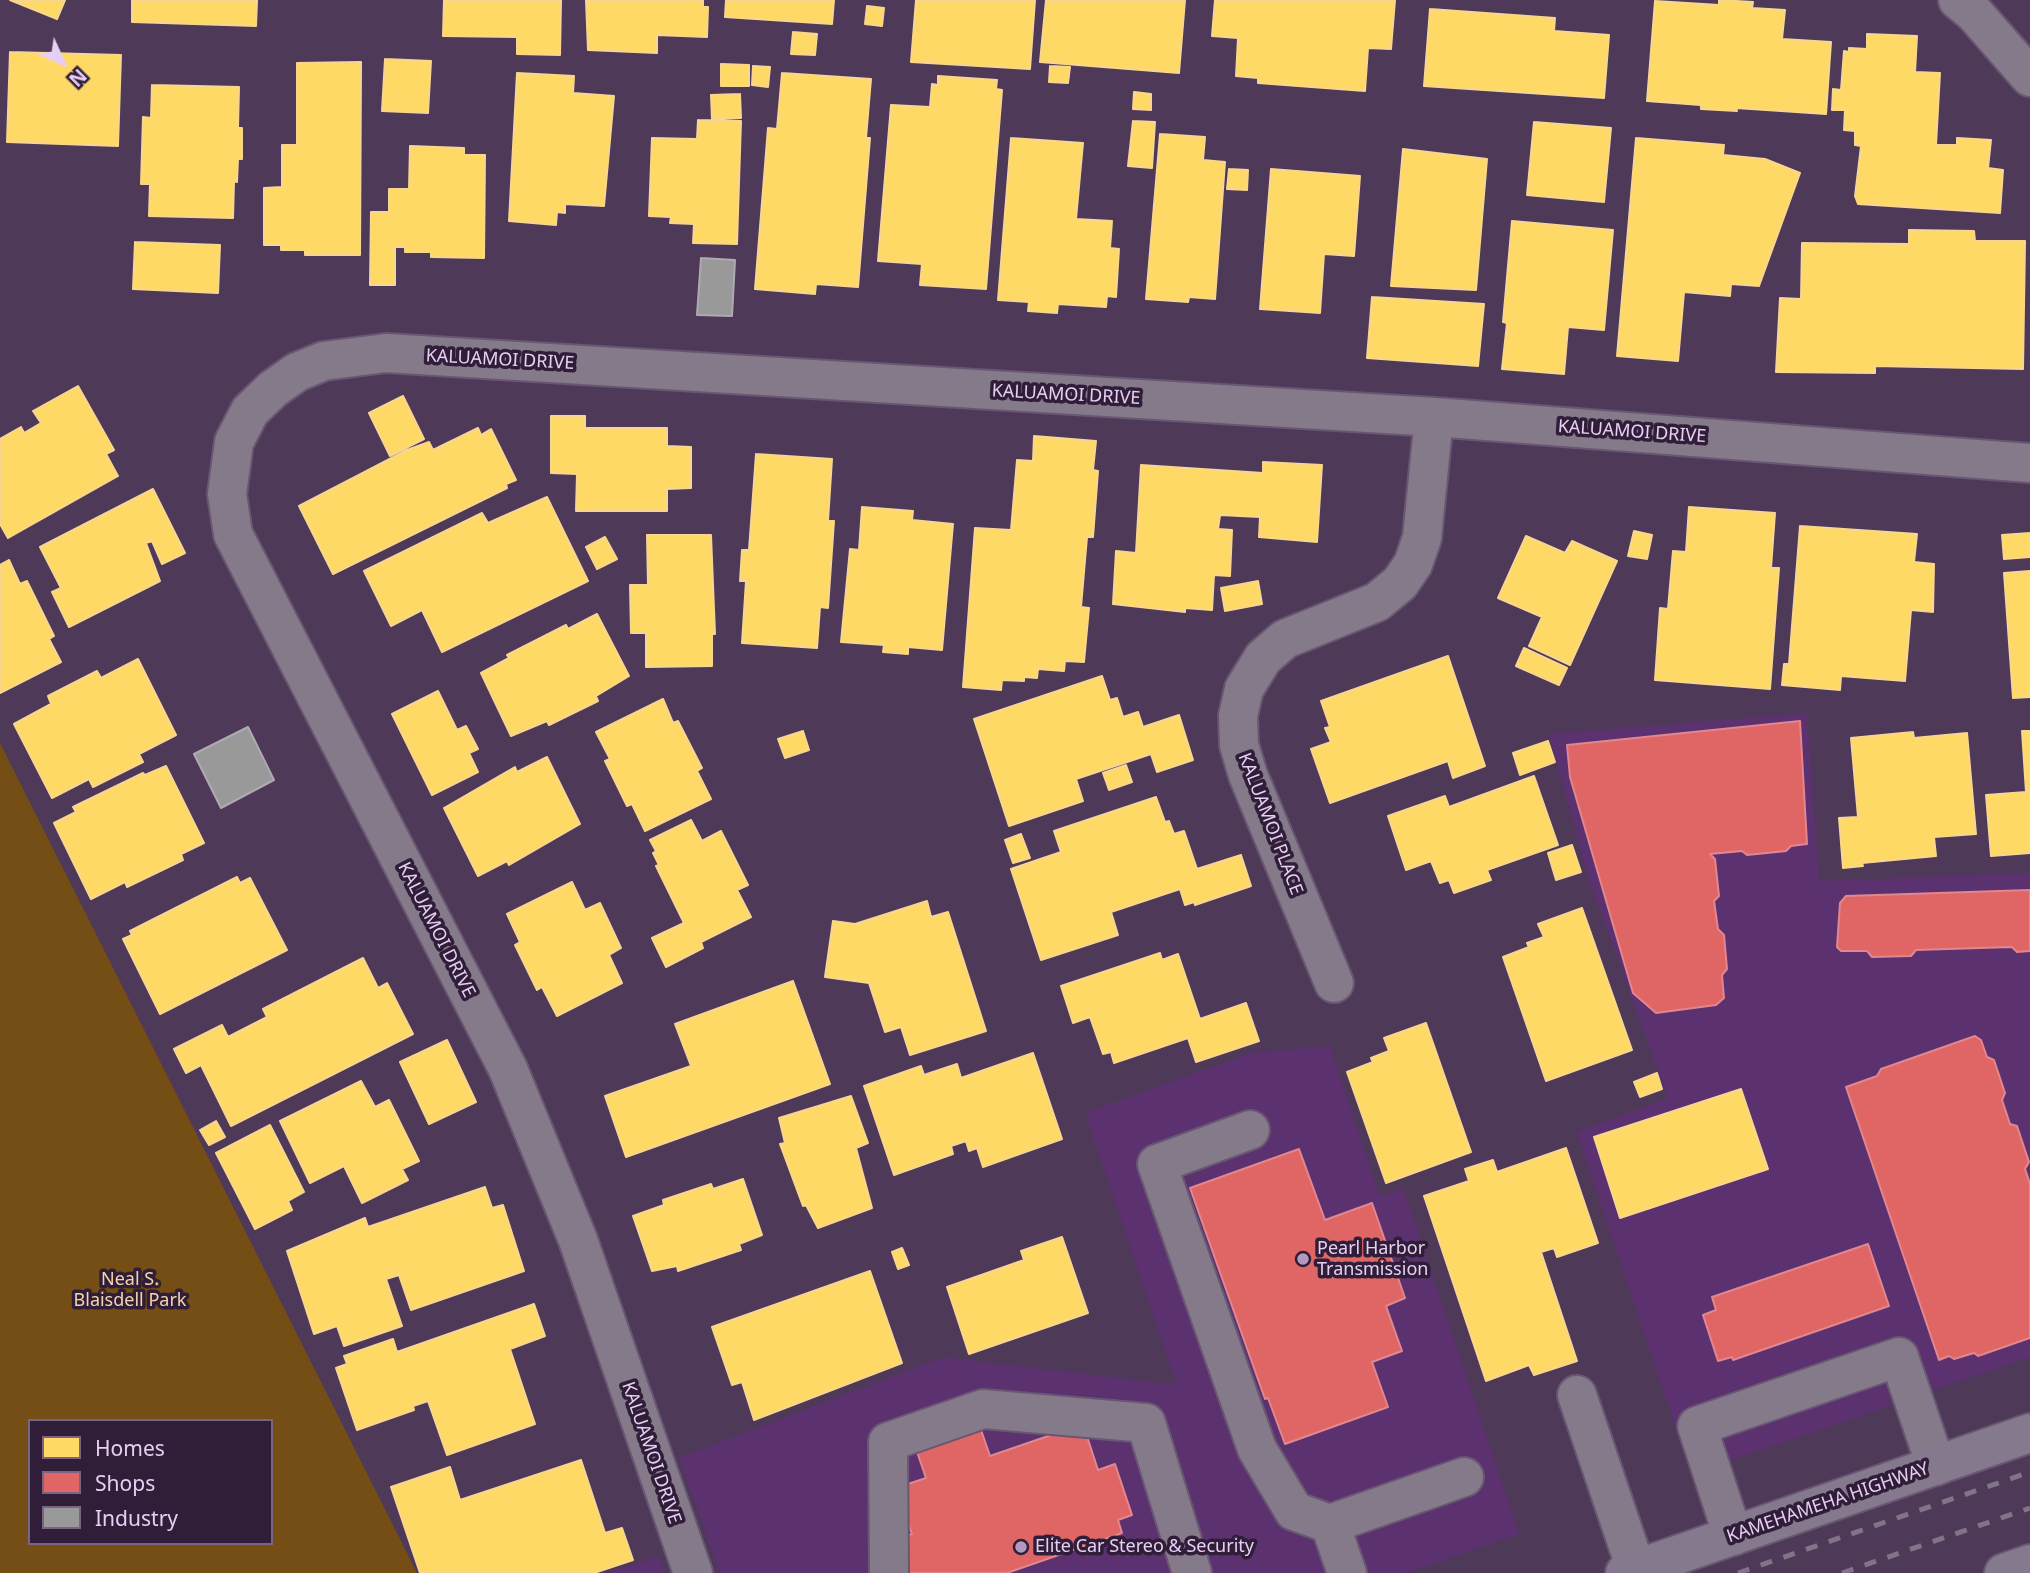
<!DOCTYPE html>
<html>
<head>
<meta charset="utf-8">
<style>
  body { margin:0 }
  #map { position:relative; width:2030px; height:1573px; overflow:hidden; background:#4e3959; font-family:"Noto Sans",sans-serif }
  canvas { display:block }
  .legend { position:absolute; left:28px; top:1419px; width:245px; height:126px; box-sizing:border-box; background:#301e39; border:2px solid #796583; margin:0; padding:9px 12px; list-style:none; font-size:21px; color:#e6cff3 }
  .legend li { display:flex; align-items:center; gap:14px; height:35px }
  .legend b { width:35px; border:2px solid #796583 }
  .north { position:absolute; left:28px; top:28px; width:70px; height:70px; -webkit-text-stroke:5px #301e39; paint-order:stroke; rotate:135deg; font-size:19px; font-weight:700; line-height:28px; text-align:center; color:#e6cff3 }
  .north::after { content:''; display:block; margin:auto; width:24px; height:32px; background:#e6cff3; clip-path:polygon(50% 0,100% 100%,50% 72%,0 100%) }
</style>
</head>
<body>
<div id="map">
<canvas width="2030" height="1573"></canvas>
<ul class="legend">
<li><b style="height:19px;background:#ffd966"></b>Homes</li>
<li><b style="height:19px;background:#e06666"></b>Shops</li>
<li><b style="height:19px;background:#999"></b>Industry</li>
</ul>
<div class="north">N</div>
</div>
<script>
const g = document.querySelector('canvas').getContext('2d');
g.lineJoin = 'round';
function fill(path, color) { g.fillStyle = color; g.fill(path, 'evenodd'); }
const poly = rows => new Path2D(rows.map(r => 'M' + r).join(''));
function strokePath(path, color, width, dash) { g.strokeStyle = color; g.lineWidth = width; g.lineCap = dash ? 'butt' : 'round'; g.setLineDash(dash || []); g.stroke(path); }
function write(font, color, halo, rows, align = 'center') {
  g.font = font + ' "Noto Sans",sans-serif'; g.lineWidth = 7; g.setLineDash([]); g.textBaseline = 'middle'; g.strokeStyle = halo; g.fillStyle = color; for (const [text, x, y, turn = 0] of rows) {
    g.save(); g.translate(x, y); g.rotate((+turn || 0) * Math.PI / 180); g.textAlign = isNaN(turn) ? turn : align; if (halo) g.strokeText(text, 0, 0); g.fillText(text, 0, 0); g.restore();
  }
}
const built = poly([
  [1807,713,1819,881,2030,873,2030,1357,1691,1474,1577,1132,1668,1098,1587,874,1549,734],
  [1330,1046,1380,1196,1403,1188,1519,1534,1406,1573,720,1573,679,1458,943,1357,1177,1385,1085,1113,1251,1053],
  [660,1556,663,1573,607,1573]
]);
const green = poly([
  [0,743,417,1573,0,1573],
  [30,1421,271,1421,271,1543,30,1543]
]);
const homes = poly([
  [10,0,65,0,57,19,10,0],
  [132,0,257,0,256,26,132,22,132,0],
  [444,0,561,0,560,55,517,54,517,37,443,36,444,0],
  [586,0,703,0,703,7,708,7,707,37,657,35,657,53,588,50,586,0],
  [726,0,834,0,832,24,725,17,726,0],
  [916,0,1035,0,1030,69,911,62,916,0],
  [1046,0,1185,0,1179,73,1040,62,1046,0],
  [1215,0,1395,0,1391,49,1368,48,1365,91,1258,83,1258,78,1236,76,1238,38,1212,36,1215,0],
  [1719,0,1753,2,1752,8,1785,10,1782,39,1831,42,1826,114,1736,108,1737,111,1701,109,1701,105,1647,101,1655,1,1719,5,1719,0],
  [867,6,884,8,882,26,865,24,867,6],
  [1430,9,1555,18,1554,31,1609,35,1604,98,1424,86,1430,9],
  [793,32,817,34,815,55,791,54,793,32],
  [1867,34,1917,36,1915,72,1940,73,1936,145,1957,145,1957,138,1991,140,1988,168,2003,170,2000,213,1858,204,1855,196,1861,146,1855,145,1855,131,1844,130,1845,110,1832,110,1833,89,1841,90,1844,51,1849,52,1849,48,1867,49,1867,34],
  [10,52,121,55,118,146,7,142,10,52],
  [385,59,431,61,428,113,382,111,385,59],
  [361,62,360,255,305,255,305,250,281,250,281,245,264,245,264,188,282,187,282,145,297,145,297,63,361,62],
  [721,64,749,65,749,86,721,86,721,64],
  [753,66,770,67,768,87,752,85,753,66],
  [1050,66,1070,67,1068,83,1049,82,1050,66],
  [517,73,574,76,573,93,614,96,604,206,565,204,565,213,557,212,556,225,509,221,517,73],
  [782,73,871,79,866,138,870,138,858,287,816,284,815,294,755,289,768,128,777,129,782,73],
  [938,76,997,80,996,89,1002,90,986,289,920,285,922,264,878,261,891,105,930,107,932,84,938,85,938,76],
  [152,85,239,87,238,128,242,128,242,159,238,159,237,182,234,181,233,218,149,216,150,184,141,184,143,117,151,118,152,85],
  [1134,92,1151,94,1151,110,1133,109,1134,92],
  [740,94,741,118,712,119,711,95,740,94],
  [698,120,741,121,737,244,693,243,694,224,670,223,671,217,649,216,652,138,697,139,698,120],
  [1133,121,1155,122,1152,168,1128,166,1133,121],
  [1534,122,1611,128,1604,202,1527,195,1534,122],
  [1160,134,1205,137,1203,160,1225,162,1215,299,1189,297,1188,302,1146,299,1160,134],
  [1011,138,1083,143,1076,219,1112,221,1110,248,1119,249,1116,297,1107,296,1106,307,1058,304,1057,313,1028,311,1029,302,998,300,1011,138],
  [1636,138,1724,145,1723,155,1765,159,1800,173,1759,286,1731,284,1730,296,1684,292,1678,361,1617,356,1636,138],
  [410,146,464,148,464,155,485,155,484,258,431,257,431,252,405,252,405,247,395,247,395,285,370,285,371,212,389,212,389,189,409,189,410,146],
  [1403,149,1487,159,1476,290,1391,286,1403,149],
  [1229,169,1248,170,1247,190,1227,189,1229,169],
  [1271,169,1360,176,1354,256,1324,254,1320,313,1260,309,1271,169],
  [1512,221,1613,230,1604,330,1568,327,1564,374,1502,369,1507,323,1503,322,1512,221],
  [1909,230,1974,231,1975,241,2025,241,2023,369,1875,366,1875,373,1776,372,1780,298,1801,299,1802,243,1909,244,1909,230],
  [135,242,220,245,218,293,133,289,135,242],
  [1372,297,1484,304,1478,366,1367,358,1372,297],
  [78,386,114,450,106,454,118,476,8,538,0,524,0,439,21,427,24,433,41,423,33,411,78,386],
  [403,396,424,439,390,456,369,413,403,396],
  [551,416,585,416,585,428,667,428,667,446,691,447,691,488,667,489,667,511,576,511,577,474,551,473,551,416],
  [478,428,481,435,491,429,516,480,506,484,507,488,333,574,299,506,407,450,429,442,433,450,478,428],
  [1034,436,1096,441,1093,470,1098,471,1093,537,1087,537,1081,607,1089,608,1084,662,1065,661,1064,671,1038,669,1037,678,1024,677,1024,681,1002,680,1001,690,963,687,975,528,1011,530,1017,460,1033,461,1034,436],
  [756,454,832,459,828,521,834,521,828,608,820,607,817,648,742,643,746,581,740,581,742,550,749,550,756,454],
  [1263,462,1322,465,1317,542,1259,537,1260,517,1220,515,1218,529,1232,530,1230,576,1214,575,1212,610,1185,608,1185,612,1113,604,1116,551,1136,553,1141,465,1263,473,1263,462],
  [153,489,185,553,162,564,152,541,146,543,160,581,69,627,52,592,61,588,40,547,153,489],
  [547,497,588,581,442,652,422,610,391,626,364,571,482,513,488,523,547,497],
  [862,507,913,511,912,520,953,524,942,650,908,647,908,654,883,652,884,645,841,642,850,549,859,550,862,507],
  [1689,507,1775,513,1771,568,1779,568,1770,689,1655,680,1660,608,1668,609,1673,551,1686,552,1689,507],
  [1800,526,1917,534,1914,562,1934,564,1933,612,1911,610,1905,681,1841,676,1840,690,1782,685,1784,664,1789,664,1800,526],
  [1634,531,1652,535,1647,559,1628,556,1634,531],
  [2030,533,2030,557,2004,559,2002,535,2030,533],
  [647,535,711,535,715,634,712,634,712,666,646,667,646,633,631,633,630,585,648,585,647,535],
  [1526,536,1565,553,1572,541,1617,561,1570,665,1529,646,1542,617,1498,598,1526,536],
  [605,537,617,559,597,569,586,547,605,537],
  [9,560,20,584,27,581,54,636,49,639,61,662,0,693,0,565,9,560],
  [2030,571,2030,697,2013,698,2004,573,2030,571],
  [1258,581,1262,604,1225,611,1221,588,1258,581],
  [597,614,629,676,596,696,598,701,549,725,547,721,511,736,481,673,509,658,507,655,566,625,568,629,597,614],
  [1524,648,1567,668,1559,685,1516,666,1524,648],
  [1448,656,1485,766,1453,778,1448,761,1330,803,1311,749,1331,742,1325,728,1330,727,1321,701,1448,656],
  [138,659,176,735,139,754,143,762,93,787,89,779,52,798,14,724,51,704,48,696,97,671,101,678,138,659],
  [1102,676,1110,700,1117,698,1123,717,1138,712,1143,727,1179,715,1193,760,1157,772,1151,754,1076,779,1083,801,1009,826,974,719,1102,676],
  [438,691,457,730,466,726,478,749,469,753,478,772,432,795,392,714,438,691],
  [663,699,673,723,678,721,702,768,697,771,711,799,645,831,632,804,627,806,605,761,610,759,596,732,663,699],
  [803,731,809,750,785,758,778,739,803,731],
  [2022,731,2030,731,2030,853,1991,856,1986,795,2026,792,2022,731],
  [1913,732,1914,738,1967,733,1976,834,1934,837,1936,856,1862,863,1863,866,1843,868,1839,818,1858,817,1851,738,1913,732],
  [1548,741,1555,762,1520,775,1513,753,1548,741],
  [547,757,580,824,509,865,507,861,478,876,444,808,515,767,517,772,547,757],
  [1126,765,1132,782,1109,790,1103,773,1126,765],
  [166,766,204,843,181,854,183,860,127,887,125,882,91,899,54,823,76,812,73,807,143,773,145,775,166,766],
  [1534,776,1558,845,1487,870,1491,880,1454,893,1449,880,1440,883,1431,861,1406,870,1388,816,1445,796,1449,807,1534,776],
  [1156,797,1165,822,1169,821,1174,834,1184,831,1197,869,1241,855,1251,886,1195,905,1194,902,1185,905,1180,889,1111,912,1118,935,1041,960,1011,869,1061,852,1054,831,1156,797],
  [691,820,702,841,721,831,748,885,737,890,751,917,701,942,703,948,666,967,652,938,684,923,656,866,659,865,653,853,656,851,650,840,691,820],
  [1021,834,1030,858,1013,863,1005,840,1021,834],
  [1572,845,1581,872,1556,880,1548,853,1572,845],
  [237,877,240,883,250,878,287,950,160,1014,123,939,132,935,130,931,237,877],
  [572,882,585,910,600,903,621,948,609,955,622,983,557,1016,542,987,537,990,515,945,520,942,507,914,572,882],
  [927,901,931,917,948,912,986,1031,910,1055,901,1027,885,1032,869,983,825,977,833,921,855,924,927,901],
  [1582,908,1632,1050,1546,1081,1503,957,1529,947,1527,943,1544,937,1538,924,1582,908],
  [1160,953,1162,960,1178,954,1200,1019,1246,1003,1259,1041,1196,1062,1188,1038,1114,1063,1111,1052,1103,1054,1090,1017,1073,1023,1061,986,1160,953],
  [363,958,378,988,387,983,413,1034,231,1126,201,1065,186,1073,174,1049,222,1025,228,1037,267,1017,263,1009,363,958],
  [793,981,830,1084,626,1157,605,1096,691,1066,675,1024,793,981],
  [1426,1023,1471,1152,1386,1183,1347,1072,1373,1062,1371,1058,1389,1051,1384,1038,1426,1023],
  [447,1040,476,1102,429,1124,400,1062,447,1040],
  [1033,1053,1062,1139,983,1167,977,1148,969,1151,966,1141,951,1146,953,1154,894,1175,864,1086,921,1066,924,1075,957,1064,961,1078,1033,1053],
  [1657,1073,1662,1089,1640,1097,1634,1082,1657,1073],
  [361,1081,375,1107,389,1100,419,1161,402,1169,408,1180,362,1203,344,1166,310,1183,280,1121,361,1081],
  [1741,1089,1768,1169,1620,1218,1594,1137,1741,1089],
  [851,1096,868,1143,856,1148,872,1208,818,1228,806,1205,803,1206,780,1144,785,1143,779,1118,851,1096],
  [216,1121,225,1137,209,1145,200,1130,216,1121],
  [270,1125,304,1192,288,1201,292,1210,255,1229,216,1153,270,1125],
  [1566,1148,1598,1243,1557,1257,1554,1248,1541,1252,1577,1361,1534,1375,1529,1365,1486,1381,1424,1196,1469,1181,1465,1169,1493,1160,1497,1172,1566,1148],
  [743,1179,762,1235,739,1244,741,1250,678,1271,677,1266,652,1271,633,1216,664,1205,663,1200,711,1184,713,1189,743,1179],
  [485,1187,492,1208,503,1205,524,1271,411,1310,399,1275,386,1279,402,1326,344,1346,337,1326,314,1334,287,1251,365,1218,368,1227,485,1187],
  [1062,1237,1088,1313,969,1354,947,1287,1024,1260,1021,1251,1062,1237],
  [902,1248,909,1265,898,1269,892,1252,902,1248],
  [870,1271,902,1363,754,1420,742,1382,732,1385,712,1327,870,1271],
  [534,1304,545,1336,510,1349,535,1424,447,1455,428,1401,413,1406,414,1410,357,1430,336,1368,347,1364,344,1356,393,1339,397,1352,534,1304],
  [581,1460,605,1533,622,1528,633,1560,594,1573,420,1573,391,1487,450,1467,460,1500,581,1460]
]);
const shops = poly([
  [1800,721,1807,844,1791,846,1786,851,1747,855,1742,851,1710,854,1715,859,1719,896,1714,901,1718,929,1724,935,1727,969,1722,975,1724,998,1716,1005,1656,1013,1633,993,1570,777,1567,745,1800,721],
  [2030,890,2030,951,2017,952,2012,947,1916,950,1911,956,1872,957,1867,951,1841,951,1837,947,1840,903,1846,896,2030,890],
  [1975,1036,1981,1040,1987,1057,1994,1060,2005,1093,2002,1100,2010,1124,2017,1126,2029,1162,2025,1169,2030,1184,2030,1338,1978,1356,1974,1353,1954,1359,1949,1356,1939,1360,1846,1087,1877,1076,1881,1069,1975,1036],
  [1299,1149,1325,1220,1372,1203,1405,1298,1386,1306,1402,1351,1372,1362,1388,1407,1285,1444,1268,1398,1265,1399,1190,1188,1299,1149],
  [1868,1244,1889,1306,1733,1360,1732,1357,1718,1361,1703,1315,1716,1310,1712,1297,1868,1244],
  [1083,1424,1098,1470,1115,1464,1132,1515,1118,1520,1122,1533,1007,1573,909,1573,897,1539,912,1534,896,1488,926,1478,916,1449,980,1427,990,1456,1083,1424]
]);
const industry = poly([
  [701,258,735,260,732,316,697,315,701,258],
  [248,727,274,780,221,808,194,754,248,727]
]);
const minor = poly([
  [1958,0,1974,13,2030,77],
  [1334,983,1248,775,1239,745,1238,716,1244,689,1263,658,1285,639,1377,602,1400,583,1413,564,1422,538,1434,417],
  [1250,1130,1157,1164,1257,1449,1294,1511,1330,1524],
  [1577,1395,1636,1569],
  [1733,1536,1697,1426,1899,1357,1936,1466],
  [693,1573,578,1240,508,1069,233,534,227,494,234,442,250,411,273,389,297,372,324,361,386,353,1434,417,2030,463],
  [889,1573,888,1442,983,1409,1146,1423,1192,1573],
  [1347,1573,1330,1524,1464,1477]
]);
const major = poly([
  [1625,1573,2030,1433],
  [2004,1573,2030,1564]
]);
const rail = poly([
  [1738,1573,2030,1472],
  [1842,1573,2030,1508]
]);
const markers = [
  [1303,1259,7,"#b19abd"],
  [1021,1547,7,"#b19abd"]
];
const streetNames = [
  ["KALUAMOI DRIVE",500,360,3],
  ["KALUAMOI DRIVE",1066,395,3],
  ["KALUAMOI DRIVE",1632,432,4],
  ["KALUAMOI PLACE",1270,824,69],
  ["KALUAMOI DRIVE",436,930,63],
  ["KALUAMOI DRIVE",651,1453,71],
  ["KAMEHAMEHA HIGHWAY",1828,1503,-19]
];
const poiNames = [
  ["Pearl Harbor",1317,1249],
  ["Transmission",1317,1270],
  ["Elite Car Stereo & Security",1035,1547]
];
const parkNames = [
  ["Neal S.",130,1280],
  ["Blaisdell Park",130,1301]
];
fill(built, '#5c3170');
fill(green, '#754e16');
fill(homes, '#ffd966');
strokePath(homes, '#f8d690', 2);
fill(shops, '#e06666');
strokePath(shops, '#e28690', 2);
fill(industry, '#999');
strokePath(industry, '#b0a9b4', 2);
strokePath(minor, '#695672', 42);
strokePath(major, '#695672', 42);
strokePath(minor, '#847a89', 38);
strokePath(major, '#85798d', 38);
strokePath(rail, '#817487', 5, [12, 12]);
for (const [x, y, r, color] of markers) { const dot = new Path2D(); dot.arc(x, y, r, 0, 2 * Math.PI); g.fillStyle = color; g.fill(dot); strokePath(dot, '#301e39', 2.5); }
write('18px', '#e6cff3', '#301e39', streetNames);
write('18px', '#e6cff3', '#301e39', poiNames, 'left');
write('18px', '#f4d4ac', '#301e39', parkNames);
</script>
</body>
</html>
